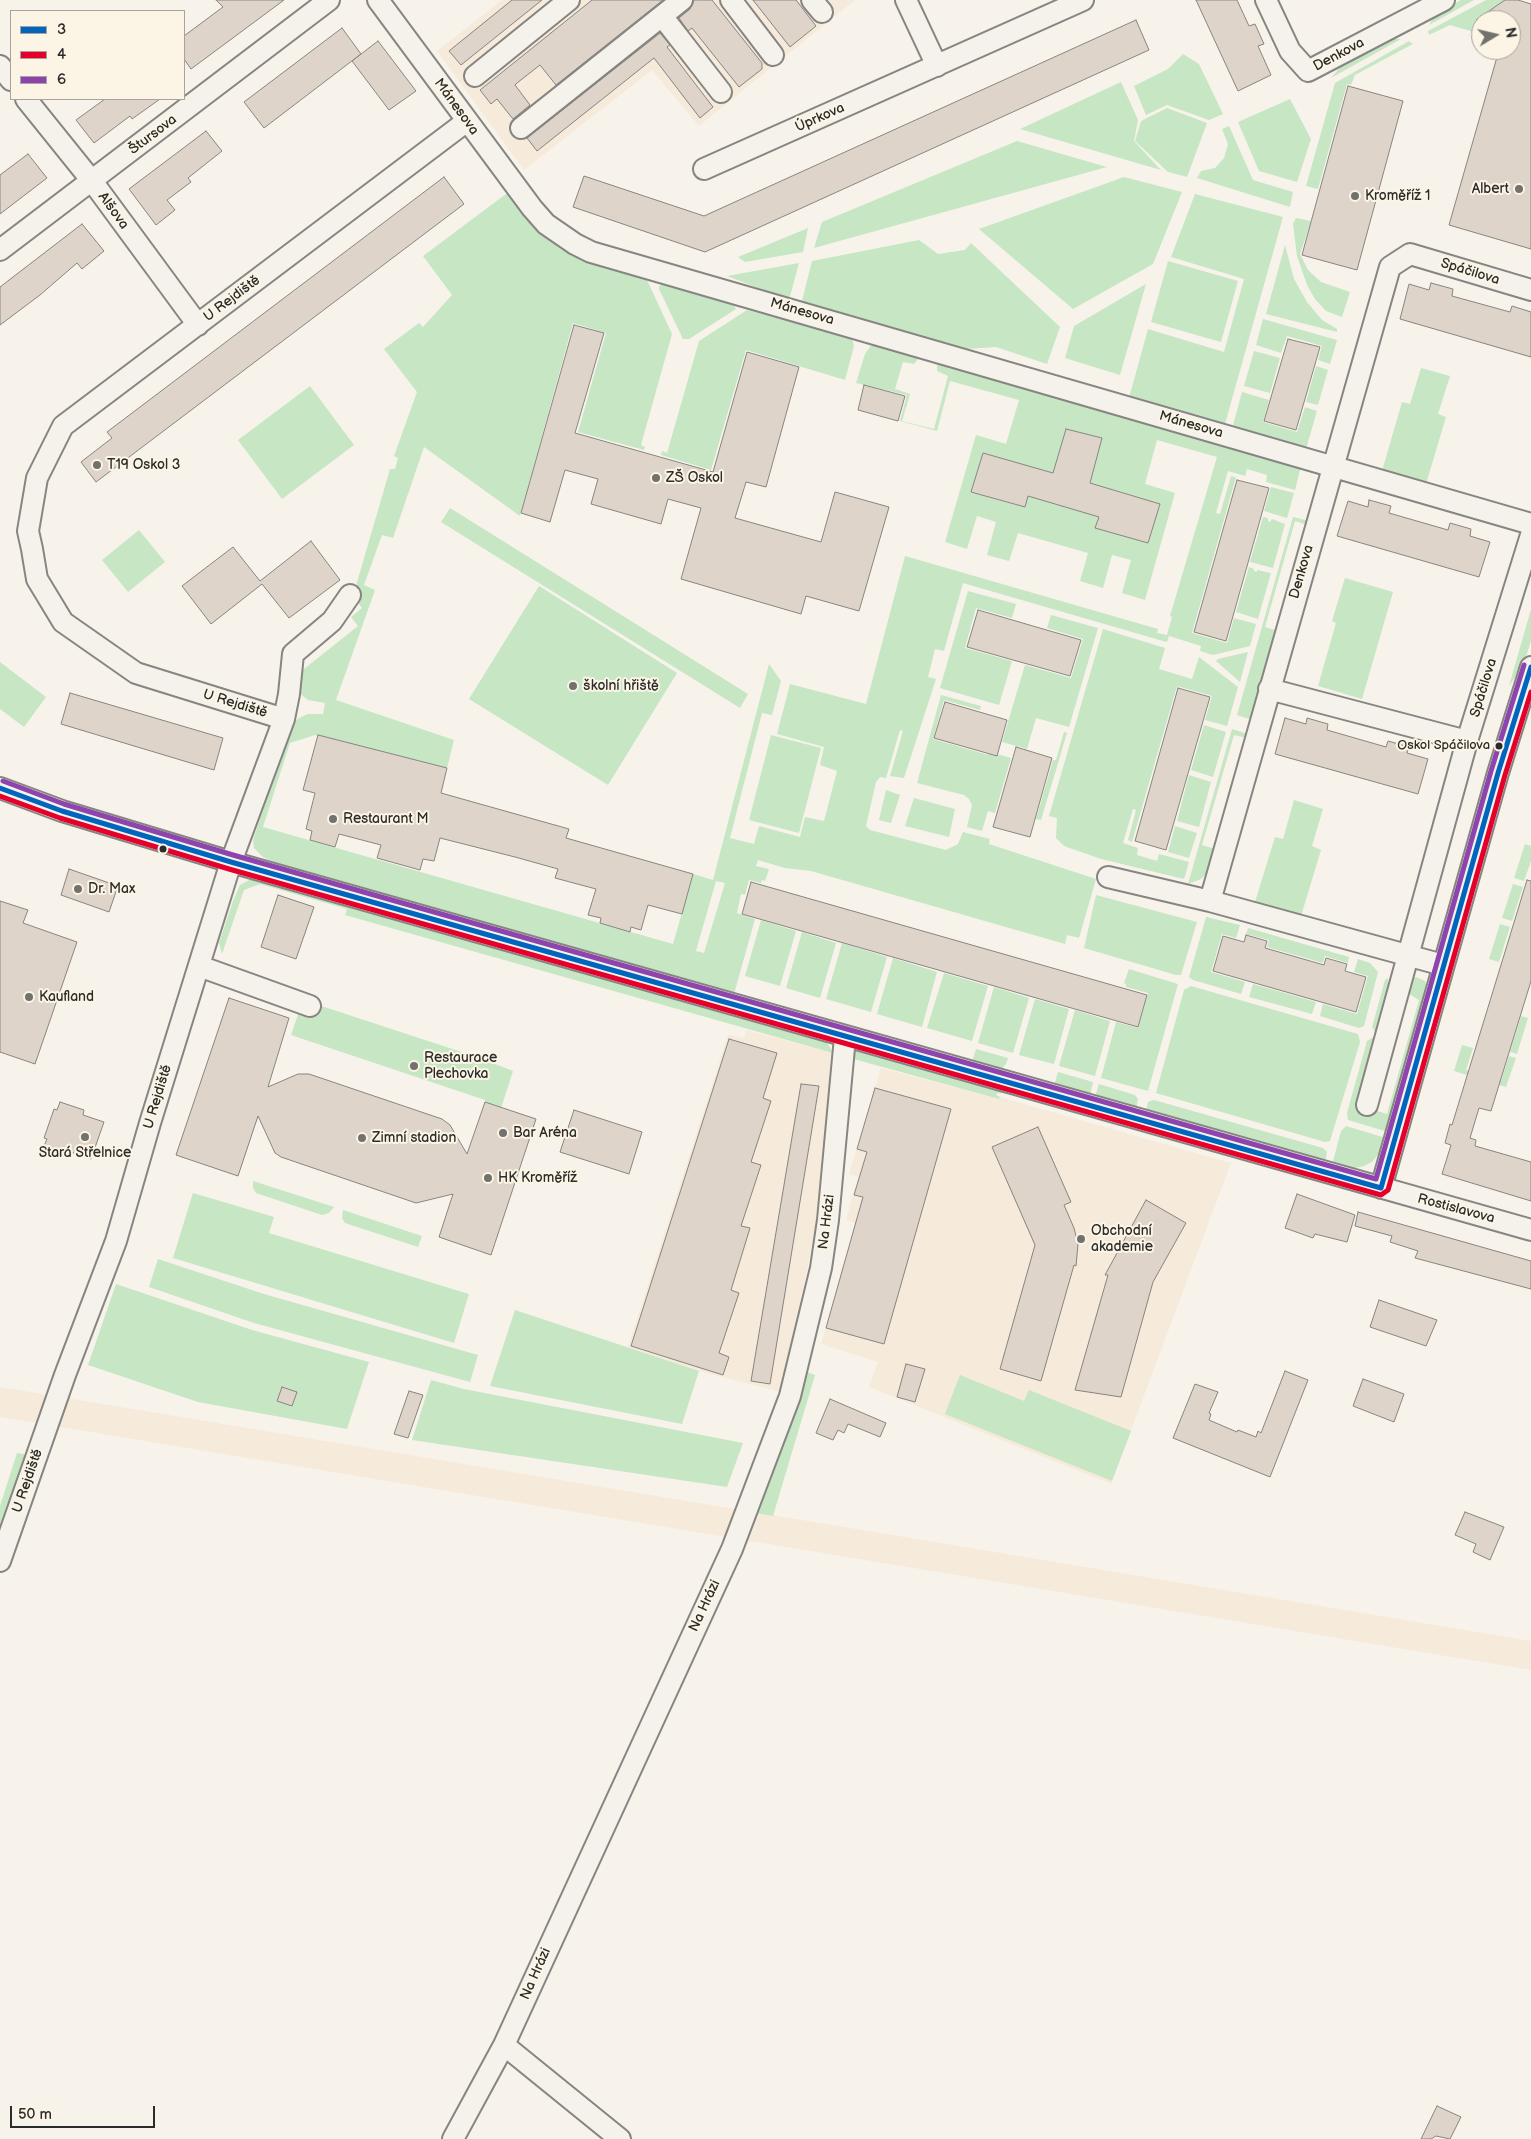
<!DOCTYPE html>
<html>
<head>
<meta charset="utf-8">
<style>
  body { margin:0 }
  #map { position:relative; width:1531px; height:2139px; overflow:hidden; background:#f7f3ea; font-family:"Balsamiq Sans",sans-serif }
  canvas { display:block }
  .legend { position:absolute; left:10px; top:10px; width:175px; height:90px; box-sizing:border-box; background:#fcf5e5; border:1px solid #a8a49b; margin:0; padding:6px 9px; list-style:none; font-size:15px; color:#2b2b2b }
  .legend li { display:flex; align-items:center; gap:10px; height:25px }
  .legend b { width:25px; border:1px solid #a8a49b }
  .north { position:absolute; left:1471px; top:10px; width:50px; height:50px; box-sizing:border-box; background:#fcf5e5; border:1px solid #a8a49b; border-radius:50%; rotate:81deg; font-size:14px; font-weight:700; line-height:20px; text-align:center; color:#2b2b2b }
  .north::after { content:''; display:block; margin:auto; width:18px; height:22px; background:#72716e; clip-path:polygon(50% 0,100% 100%,50% 72%,0 100%) }
  .scale { position:absolute; left:10px; top:2106px; width:145px; height:22px; box-sizing:border-box; border:2px solid #2b2b2b; border-top:0; padding-left:6px; font-size:15px; line-height:18px; white-space:nowrap; color:#2b2b2b; -webkit-text-stroke:4px #fcf5e5; paint-order:stroke }
</style>
</head>
<body>
<div id="map">
<canvas width="1531" height="2139"></canvas>
<ul class="legend">
<li><b style="height:6px;background:#0065bd"></b>3</li>
<li><b style="height:6px;background:#e4002b"></b>4</li>
<li><b style="height:6px;background:#8e44ad"></b>6</li>
</ul>
<div class="north">N</div>
<div class="scale">50 m</div>
</div>
<script>
const g = document.querySelector('canvas').getContext('2d');
g.lineJoin = 'round';
function fill(path, color) { g.fillStyle = color; g.fill(path, 'evenodd'); }
const poly = rows => new Path2D(rows.map(r => 'M' + r).join(''));
function strokePath(path, color, width, dash) { g.strokeStyle = color; g.lineWidth = width; g.lineCap = dash ? 'butt' : 'round'; g.setLineDash(dash || []); g.stroke(path); }
function write(font, color, halo, rows, align = 'center') {
  g.font = font + ' "Balsamiq Sans",sans-serif'; g.lineWidth = 4; g.setLineDash([]); g.textBaseline = 'middle'; g.strokeStyle = halo; g.fillStyle = color; for (const [text, x, y, turn = 0] of rows) {
    g.save(); g.translate(x, y); g.rotate((+turn || 0) * Math.PI / 180); g.textAlign = isNaN(turn) ? turn : align; if (halo) g.strokeText(text, 0, 0); g.fillText(text, 0, 0); g.restore();
  }
}
const built = poly([
  [502,0,855,0,699,126,652,70,524,170,437,51],
  [746,1030,833,1053,815,1232,781,1392,699,1371,628,1347,728,1035,744,1038],
  [881,1068,999,1099,1000,1097,1231,1163,1111,1484,869,1387,878,1362,821,1344,855,1223,846,1220,858,1177,849,1174],
  [0,1387,1531,1641,1531,1670,0,1417]
]);
const green = poly([
  [1461,0,1474,0,1429,25,1435,14],
  [1486,0,1505,0,1481,20,1481,34,1450,25,1429,35,1428,31],
  [1388,39,1401,39,1331,78,1343,64],
  [1409,41,1413,44,1355,75,1351,85,1347,84,1318,189,1306,186,1335,83],
  [1183,54,1199,64,1223,114,1209,120,1167,105,1146,115,1134,86,1168,69],
  [1121,82,1138,120,1134,141,1161,170,1020,129],
  [1290,99,1311,139,1297,182,1259,171,1238,122],
  [1167,108,1207,123,1187,177,1168,172,1135,141,1141,121],
  [1229,126,1253,180,1293,192,1290,207,1197,178,1201,171,1215,168,1224,158,1228,144,1222,129],
  [1017,141,1107,167,814,248,822,222],
  [1124,177,1182,192,1153,264,1073,309,979,229],
  [506,194,510,195,530,220,560,249,591,263,643,278,648,282,672,334,641,445,645,447,644,450,578,432,606,333,573,323,520,516,424,447,393,538,382,535,364,585,375,590,336,700,454,740,447,768,315,735,290,743,263,827,673,944,693,874,713,880,769,664,781,681,772,715,762,713,730,838,754,844,759,826,800,837,805,817,824,821,837,771,820,765,824,747,777,734,790,684,866,704,905,556,1158,629,1157,633,1167,635,1172,617,1170,616,1217,457,1157,440,1145,484,1175,493,1145,600,1122,593,1131,560,1112,555,1103,588,1080,581,1088,553,1018,533,1009,561,987,555,996,522,977,516,967,549,945,542,976,435,1006,444,1019,400,950,381,937,431,900,421,907,395,856,383,865,354,872,344,919,358,914,364,903,362,895,389,910,394,902,421,934,429,948,376,937,371,937,362,1301,466,1295,490,1266,482,1267,475,1247,469,1245,476,1228,471,1216,513,1220,514,1231,476,1236,477,1192,633,1227,643,1234,618,1256,624,1250,646,1213,655,1200,651,1201,646,1169,636,1167,642,1163,641,963,583,944,651,935,649,928,677,936,679,904,778,890,776,903,731,900,730,886,778,880,777,876,782,866,826,870,830,946,850,958,844,963,832,990,839,989,844,1096,879,1079,938,1067,935,1065,944,811,871,785,868,758,860,756,866,769,869,765,881,762,880,761,883,749,880,745,895,741,894,737,913,755,919,734,994,275,863,263,857,254,848,253,840,291,725,299,718,308,714,323,714,325,703,308,700,298,692,299,673,358,626,351,617,362,608,353,596,390,469,395,469,398,458,394,456,417,392,384,349,419,323,423,327,452,295,423,256],
  [1066,429,1102,438,1088,490,1107,488,1160,504,1148,543,1096,528,1102,505,1075,498,1072,509,1054,504,1031,485,1024,507,971,492,983,453,1035,468,1051,480],
  [716,881,725,883,704,953,696,951],
  [1195,194,1283,217,1225,424,1129,398,1148,329,1224,352,1244,279,1171,257],
  [1296,218,1311,221,1300,254,1308,270,1321,282,1350,292,1342,317,1326,311,1315,299,1307,285,1297,256,1293,224],
  [808,228,803,252,745,262,738,257],
  [919,240,938,254,965,250,971,243,1060,327,1047,364,996,347,966,349,802,301,812,261],
  [1285,245,1294,279,1307,302,1322,320,1337,329,1337,332,1266,314],
  [1168,261,1238,281,1221,342,1151,322],
  [799,263,789,300,727,276],
  [663,284,733,304,736,309,689,339,683,339,659,289,659,286],
  [1146,284,1120,375,1065,358,1074,326],
  [747,310,852,338,854,346,845,380,746,350,711,470,661,455,662,451,667,453,699,341],
  [1263,319,1337,340,1330,364,1318,360,1322,346,1287,336,1281,353,1256,345],
  [1254,351,1280,358,1270,393,1244,386],
  [1316,366,1328,370,1318,405,1306,402],
  [1421,368,1450,376,1438,414,1446,417,1426,484,1382,471,1402,402,1410,404],
  [310,386,354,445,282,499,238,440],
  [1242,392,1269,400,1263,422,1297,432,1305,407,1317,411,1306,449,1232,429],
  [1271,487,1294,493,1287,518,1264,511],
  [450,508,748,694,740,708,441,522],
  [1263,517,1268,518,1268,521,1270,522,1272,519,1285,524,1273,568,1250,562],
  [1293,517,1309,521,1308,525,1295,521,1265,627,1278,631,1252,720,1237,715],
  [139,530,165,562,128,592,102,560],
  [1249,567,1254,569,1254,571,1257,572,1257,570,1271,573,1258,619,1236,612],
  [1345,578,1393,592,1362,699,1318,686,1336,623,1332,621],
  [539,586,677,673,608,785,469,699],
  [968,591,1016,604,1012,618,976,608,965,648,1012,661,999,705,940,688],
  [1531,609,1531,641,1523,666,1509,686],
  [1051,615,1098,628,1069,727,1036,718,1027,749,1002,742,1025,665,1071,678,1083,639,1047,628],
  [1103,629,1165,648,1159,669,1192,679,1199,657,1238,687,1227,726,1205,720,1212,696,1177,686,1132,842,1128,840,1136,810,1133,809,1123,843,1138,848,1137,855,1157,861,1159,854,1189,862,1184,879,1101,859,1064,846,1056,838,1057,818,1049,816],
  [1248,652,1240,682,1216,661,1218,659],
  [0,662,46,697,24,727,0,709],
  [941,695,981,706,980,710,944,700,933,739,988,755,989,752,1011,758,995,813,988,811,982,831,967,827,972,805,969,799,964,795,917,783],
  [1204,725,1226,732,1213,777,1191,770],
  [1232,729,1248,734,1247,738,1234,735,1202,845,1215,849,1209,871,1201,879,1188,884],
  [1064,732,1067,733,1041,820,1036,819,1053,760,1056,760],
  [771,735,821,748,799,833,749,820],
  [1189,775,1211,782,1199,827,1177,821],
  [886,790,900,795,891,823,879,820],
  [914,798,955,809,949,837,905,826],
  [1294,800,1323,809,1312,846,1321,850,1301,916,1255,902,1275,837,1283,839],
  [1175,826,1197,833,1189,858,1168,852],
  [1525,844,1531,846,1531,861,1524,881,1514,878],
  [253,878,820,1038,828,1044,833,1053,345,915,347,909,260,884,244,890,222,954,219,943,233,901,240,885],
  [1513,884,1523,887,1512,921,1502,918],
  [1096,895,1197,922,1181,975,1176,975,1084,948],
  [1206,917,1240,925,1236,938,1222,934,1211,972,1245,982,1241,994,1193,980,1189,977],
  [761,920,796,931,780,986,745,976],
  [1500,924,1510,927,1499,962,1489,959],
  [1248,928,1349,957,1348,963,1325,956,1323,963,1267,947,1269,940,1246,934],
  [802,932,836,943,820,998,786,988],
  [842,943,887,957,871,1012,826,999],
  [893,958,937,972,922,1027,877,1014],
  [1358,959,1370,963,1378,972,1364,1026,1359,1028,1320,1016,1323,1004,1357,1014,1368,976,1354,972],
  [1129,969,1178,984,1148,1091,1101,1078,1116,1022,1138,1028,1148,993,1126,987,1126,984,1124,983],
  [944,973,988,986,972,1041,927,1028],
  [1416,977,1425,981,1428,990,1388,1132,1348,1120,1347,1113,1367,1041,1372,1038,1375,1038,1356,1105,1387,1114,1419,1000,1406,992,1411,978],
  [1388,978,1388,993,1376,1033,1372,1027,1385,980],
  [1253,984,1316,1002,1312,1014,1249,997],
  [1191,986,1358,1034,1360,1042,1330,1141,1325,1142,1156,1093,1184,990],
  [994,987,1029,998,1013,1053,978,1043],
  [1035,999,1069,1009,1054,1064,1019,1055],
  [303,1000,480,1058,513,1071,501,1108,485,1102,485,1100,291,1035],
  [1075,1010,1110,1021,1095,1076,1059,1066],
  [1521,1016,1528,1018,1517,1054,1510,1052],
  [1462,1045,1473,1048,1466,1070,1501,1081,1509,1056,1516,1058,1506,1087,1454,1071],
  [976,1049,1008,1058,1006,1064,1002,1068,995,1069,972,1062],
  [858,1050,864,1050,1009,1092,998,1093,996,1095,1000,1097,999,1099,850,1058],
  [1058,1072,1093,1082,1090,1096,1054,1086],
  [1099,1084,1135,1095,1138,1099,1136,1109,1095,1097],
  [1154,1100,1323,1148,1327,1152,1325,1163,1146,1111,1148,1102],
  [1346,1126,1386,1138,1380,1152,1372,1162,1364,1166,1350,1169,1332,1165,1341,1131],
  [253,1181,334,1207,329,1213,322,1215,256,1193,253,1188],
  [193,1193,274,1217,269,1233,469,1294,454,1343,173,1258],
  [343,1210,422,1236,418,1247,345,1223,342,1218],
  [158,1259,264,1294,478,1355,470,1382,254,1323,149,1287],
  [116,1284,252,1330,369,1362,347,1429,198,1402,88,1365],
  [515,1310,699,1371,682,1424,490,1386],
  [807,1372,815,1375,773,1516,756,1513],
  [960,1375,1024,1401,1029,1390,1131,1431,1112,1481,945,1414],
  [431,1380,464,1389,743,1443,727,1487,412,1440],
  [17,1453,24,1454,26,1486,0,1561,0,1506]
]);
const building = poly([
  [216,0,284,0,191,69,184,59,184,36,223,7,216,0],
  [512,0,542,0,461,65,449,51,512,0],
  [592,0,663,0,556,85,540,65,517,83,515,85,530,105,513,119,497,99,491,104,480,90,592,0],
  [694,0,712,0,762,63,762,69,739,87,692,28,688,31,679,18,690,9,694,0],
  [753,0,796,0,816,26,790,47,753,0],
  [1196,0,1237,0,1249,26,1255,24,1264,44,1258,46,1271,75,1238,91,1196,0],
  [1505,0,1518,0,1531,4,1531,249,1449,225,1499,50,1511,50,1511,20,1476,20,1505,0],
  [1136,20,1149,50,705,252,573,207,584,176,704,216,1136,20],
  [342,28,361,54,264,128,244,102,342,28],
  [660,33,670,45,667,47,713,107,700,118,654,58,537,151,527,138,660,33],
  [378,41,416,91,389,110,352,61,378,41],
  [1348,86,1403,101,1357,270,1302,255,1348,86],
  [105,99,160,99,132,119,130,116,94,143,76,120,105,99],
  [206,131,222,151,188,178,191,182,167,200,175,210,156,225,129,189,206,131],
  [28,154,47,178,0,214,0,175,28,154],
  [444,177,464,204,96,482,81,462,112,438,107,432,444,177],
  [82,224,104,251,82,269,77,263,40,295,0,325,0,287,82,224],
  [1431,283,1453,289,1452,296,1510,312,1512,306,1531,312,1531,357,1400,319,1409,284,1429,290,1431,283],
  [574,325,604,333,575,433,713,472,747,352,799,367,766,487,746,482,735,518,821,542,835,492,889,507,859,611,806,596,801,614,681,579,701,508,668,499,661,524,591,504,598,479,565,470,550,522,521,513,574,325],
  [1288,339,1320,347,1296,430,1264,421,1288,339],
  [864,385,905,396,898,421,858,410,864,385],
  [1066,429,1102,438,1090,483,1160,504,1148,543,1095,528,1099,517,1028,496,1025,507,971,492,983,453,1053,473,1066,429],
  [1237,480,1269,488,1226,641,1194,632,1237,480],
  [1369,500,1391,506,1389,513,1448,530,1450,523,1471,529,1470,536,1490,542,1479,577,1337,536,1348,501,1368,507,1369,500],
  [311,541,340,580,289,618,262,584,211,624,182,586,233,547,260,581,311,541],
  [978,610,1081,640,1070,676,967,647,978,610],
  [1178,688,1210,697,1166,850,1135,841,1178,688],
  [70,693,223,738,214,770,61,724,70,693],
  [945,702,1007,720,997,756,934,738,945,702],
  [1285,718,1306,724,1307,718,1328,724,1327,730,1386,747,1388,741,1409,747,1407,753,1428,759,1418,794,1275,754,1285,718],
  [318,735,447,768,441,793,569,829,566,838,693,874,682,914,648,905,641,930,631,927,630,932,600,923,601,918,588,915,596,889,555,878,558,869,515,857,440,838,434,861,423,859,420,870,377,858,381,845,339,834,335,847,310,840,312,831,306,829,315,793,303,790,318,735],
  [1016,747,1052,758,1030,837,993,827,1016,747],
  [69,869,118,886,109,912,61,895,69,869],
  [1527,880,1531,881,1531,981,1491,1111,1479,1108,1470,1138,1476,1140,1475,1146,1531,1162,1531,1201,1442,1174,1451,1145,1445,1143,1450,1124,1452,1125,1527,880],
  [751,882,1147,995,1138,1027,742,914,751,882],
  [278,895,314,907,296,959,261,947,278,895],
  [0,901,28,910,23,923,77,942,35,1064,0,1052,0,901],
  [1246,935,1267,941,1265,948,1324,965,1326,958,1347,964,1345,971,1366,977,1356,1012,1213,971,1223,936,1244,942,1246,935],
  [229,998,289,1018,268,1087,298,1074,309,1074,442,1119,450,1125,467,1154,485,1102,536,1119,491,1255,439,1237,453,1194,416,1203,281,1157,275,1153,258,1116,238,1176,176,1155,229,998],
  [729,1039,777,1053,763,1098,771,1101,751,1162,761,1165,741,1226,750,1228,731,1290,739,1293,719,1353,729,1357,723,1375,631,1346,729,1039],
  [801,1084,819,1086,770,1384,751,1381,801,1084],
  [875,1088,951,1109,884,1344,826,1328,863,1197,854,1195,867,1152,857,1149,875,1088],
  [60,1102,84,1110,83,1115,104,1122,91,1159,62,1149,61,1152,44,1146,47,1139,44,1138,54,1109,57,1110,60,1102],
  [574,1110,642,1132,629,1174,560,1152,574,1110],
  [1038,1127,1071,1202,1064,1205,1074,1228,1078,1244,1076,1266,1074,1265,1041,1381,1000,1369,1035,1245,992,1147,1038,1127],
  [1297,1194,1355,1215,1347,1242,1315,1234,1313,1238,1285,1228,1297,1194],
  [1146,1200,1186,1223,1153,1282,1121,1397,1075,1390,1108,1275,1105,1275,1146,1200],
  [1358,1212,1531,1261,1531,1289,1415,1258,1418,1251,1390,1242,1392,1236,1355,1226,1358,1212],
  [1379,1300,1437,1320,1426,1346,1370,1327,1379,1300],
  [906,1364,925,1369,915,1402,897,1397,906,1364],
  [1285,1371,1308,1380,1270,1477,1173,1438,1195,1384,1218,1392,1209,1413,1211,1414,1209,1420,1237,1432,1238,1430,1256,1437,1258,1431,1261,1433,1285,1371],
  [1363,1379,1404,1394,1394,1422,1353,1406,1363,1379],
  [282,1387,297,1392,292,1406,277,1401,282,1387],
  [409,1391,423,1395,408,1438,394,1434,409,1391],
  [830,1399,886,1423,880,1437,848,1424,844,1433,838,1430,833,1440,816,1433,830,1399],
  [1465,1512,1504,1527,1490,1560,1473,1552,1476,1544,1455,1535,1465,1512],
  [1437,2106,1461,2117,1450,2139,1436,2136,1431,2139,1421,2139,1437,2106]
]);
const minor = poly([
  [378,0,532,208,546,224,575,244,591,252,1531,524],
  [731,0,773,55],
  [812,0,822,12],
  [906,0,937,66],
  [1266,0,1290,51,1308,71,1444,0],
  [662,16,721,92],
  [0,66,11,80],
  [475,76,569,0],
  [26,99,92,181,198,325],
  [521,128,682,0],
  [704,169,1083,0],
  [0,250,329,0],
  [1269,689,1467,741],
  [284,719,289,694,293,654,332,621,350,595],
  [0,788,62,811,231,862,1531,1230],
  [1108,877,1210,901,1443,965],
  [1210,901,1390,267,1410,254,1531,290],
  [199,966,310,1006],
  [1367,1105,1467,741,1531,535],
  [1381,1188,1498,773,1531,667],
  [0,1561,65,1375,116,1241,150,1123,231,862,284,719,136,673,63,622,37,579,32,549,28,531,37,478,63,426,467,121],
  [504,2045,620,2139],
  [453,2139,504,2045,732,1549,790,1396,821,1268,828,1220,845,1037]
]);
const bus1 = poly([
  [0,788,62,811,231,862,1381,1188,1498,773,1531,667]
]);
const bus2 = poly([
  [0,796,60,818,229,869,1381,1195,1388,1190,1505,775,1531,692]
]);
const bus3 = poly([
  [3,781,64,804,233,855,1376,1179,1491,771,1524,665]
]);
const markers = [
  [1519,189,5,"#72716e"],
  [1355,196,5,"#72716e"],
  [97,465,5,"#72716e"],
  [656,478,5,"#72716e"],
  [573,686,5,"#72716e"],
  [1499,746,4.5,"#2b2b2b"],
  [333,819,5,"#72716e"],
  [163,849,4.5,"#2b2b2b"],
  [78,889,5,"#72716e"],
  [29,997,5,"#72716e"],
  [414,1066,5,"#72716e"],
  [503,1133,5,"#72716e"],
  [85,1137,5,"#72716e"],
  [362,1138,5,"#72716e"],
  [488,1178,5,"#72716e"],
  [1081,1239,5,"#72716e"]
];
const busNames = [
  ["Oskol Spáčilova",1490,746]
];
const streetNames = [
  ["Denkova",1339,55,-28],
  ["Mánesova",456,107,54],
  ["Úprkova",820,118,-24],
  ["Štursova",153,135,-37],
  ["Alšova",113,211,54],
  ["Spáčilova",1470,272,17],
  ["U Rejdiště",232,299,-37],
  ["Mánesova",802,312,16],
  ["Mánesova",1191,425,16],
  ["Denkova",1302,572,-74],
  ["Spáčilova",1484,688,-73],
  ["U Rejdiště",235,704,17],
  ["U Rejdiště",158,1097,-73],
  ["Rostislavova",1456,1209,15],
  ["Na Hrázi",827,1222,-83],
  ["U Rejdiště",28,1481,-71],
  ["Na Hrázi",705,1606,-65],
  ["Na Hrázi",536,1974,-66]
];
const poiNames = [
  ["Albert",1509,189,"right"],
  ["Kroměříž 1",1365,196],
  ["T19 Oskol 3",107,465],
  ["ZŠ Oskol",666,478],
  ["školní hřiště",583,686],
  ["Restaurant M",343,819],
  ["Dr. Max",88,889],
  ["Kaufland",39,997],
  ["Restaurace",424,1058],
  ["Plechovka",424,1074],
  ["Bar Aréna",513,1133],
  ["Zimní stadion",372,1138],
  ["Stará Střelnice",85,1153,"center"],
  ["HK Kroměříž",498,1178],
  ["Obchodní",1091,1231],
  ["akademie",1091,1247]
];
fill(built, '#f6eada');
fill(green, '#c6e6c4');
fill(building, '#ded4c9');
strokePath(building, '#878581', 1);
strokePath(minor, '#878581', 24);
strokePath(minor, '#f5f2ec', 20);
strokePath(bus1, '#0065bd', 5);
strokePath(bus2, '#e4002b', 5);
strokePath(bus3, '#8e44ad', 5);
for (const [x, y, r, color] of markers) { const dot = new Path2D(); dot.arc(x, y, r, 0, 2 * Math.PI); g.fillStyle = color; g.fill(dot); strokePath(dot, '#fcf5e5', 2); }
write('13px', '#2b2b2b', '#fcf5e5', busNames, 'right');
write('14px', '#2b2b2b', '#fcf5e5', streetNames);
write('14px', '#2b2b2b', '#fcf5e5', poiNames, 'left');
</script>
</body>
</html>
